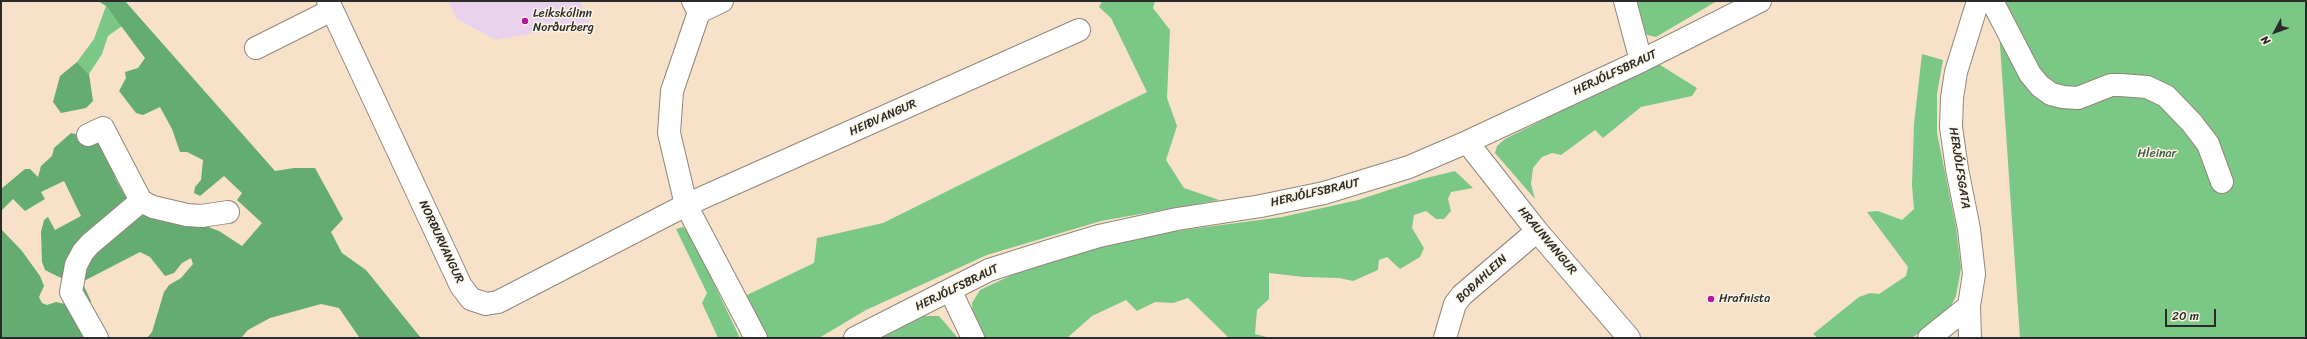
<!DOCTYPE html>
<html>
<head>
<meta charset="utf-8">
<style>
  body { margin:0 }
  #map { position:relative; width:2307px; height:339px; overflow:hidden; background:#f7e2c9; font-family:Sriracha,sans-serif }
  canvas { display:block }
  .frame { position:absolute; inset:0; border:2px solid #2b2b2b; pointer-events:none }
  .north { position:absolute; left:2255px; top:12px; width:40px; height:40px; -webkit-text-stroke:3px #fcf5e5; paint-order:stroke; rotate:229deg; font-size:11px; font-weight:700; line-height:16px; text-align:center; color:#2b2b2b }
  .north::after { content:''; display:block; margin:auto; width:14px; height:18px; background:#2b2b2b; clip-path:polygon(50% 0,100% 100%,50% 72%,0 100%) }
  .scale { position:absolute; left:2165px; top:309px; width:51px; height:18px; box-sizing:border-box; border:2px solid #2b2b2b; border-top:0; padding-left:5px; font-size:12px; line-height:14px; white-space:nowrap; color:#2b2b2b; -webkit-text-stroke:3px #fcf5e5; paint-order:stroke }
</style>
</head>
<body>
<div id="map">
<canvas width="2307" height="339"></canvas>
<div class="frame"></div>
<div class="north">N</div>
<div class="scale">20 m</div>
</div>
<script>
const g = document.querySelector('canvas').getContext('2d');
g.lineJoin = 'round';
function fill(path, color) { g.fillStyle = color; g.fill(path, 'evenodd'); }
const poly = rows => new Path2D(rows.map(r => 'M' + r).join(''));
function strokePath(path, color, width, dash) { g.strokeStyle = color; g.lineWidth = width; g.lineCap = dash ? 'butt' : 'round'; g.setLineDash(dash || []); g.stroke(path); }
function write(font, color, halo, rows, align = 'center') {
  g.font = font + ' Sriracha,sans-serif'; g.lineWidth = 3; g.setLineDash([]); g.textBaseline = 'middle'; g.strokeStyle = halo; g.fillStyle = color; for (const [text, x, y, turn = 0] of rows) {
    g.save(); g.translate(x, y); g.rotate((+turn || 0) * Math.PI / 180); g.textAlign = isNaN(turn) ? turn : align; if (halo) g.strokeText(text, 0, 0); g.fillText(text, 0, 0); g.restore();
  }
}
const built = poly([
  [448,1,580,1,590,23,496,40,457,19]
]);
const green = poly([
  [1102,1,1155,1,1153,8,1170,30,1167,98,1177,126,1166,160,1184,188,1219,200,1101,221,987,255,866,310,819,338,765,338,743,297,814,263,817,238,883,223,1147,92,1111,18,1099,7],
  [1636,1,1717,1,1656,37,1647,35,1643,28],
  [1997,1,2306,1,2306,338,2020,338],
  [106,6,122,26,108,36,102,54,89,74,77,62,94,39],
  [1922,54,1943,60,1937,94,1937,133,1956,227,1961,268,1956,296,1948,312,1912,338,1818,338,1813,334,1859,297,1870,293,1879,294,1906,276,1908,267,1867,212,1878,211,1902,220,1914,209,1912,185,1914,124],
  [1657,63,1697,88,1692,96,1641,107,1603,138,1595,130,1561,155,1552,153,1542,157,1533,168,1531,184,1535,199,1495,153,1497,146,1505,139],
  [1455,171,1473,188,1451,192,1448,199,1451,211,1444,219,1436,219,1426,211,1414,215,1412,228,1424,248,1420,257,1400,269,1387,257,1379,260,1378,270,1353,281,1339,278,1304,277,1269,273,1269,299,1257,310,1255,334,1270,338,1229,338,1188,298,1173,303,1155,302,1137,311,1126,300,1092,316,1067,338,981,338,973,321,972,303,980,290,1029,267,1079,250,1176,231,1282,217,1358,200,1422,179],
  [683,227,690,234,740,338,718,338,702,303,707,293,676,229],
  [921,316,939,316,958,338,881,338]
]);
const forest = poly([
  [98,1,125,1,275,171,294,168,315,168,343,219,331,232,342,253,366,270,421,338,359,337,339,308,321,304,270,318,248,330,241,338,147,338,152,332,164,292,169,285,181,278,193,264,191,258,182,263,174,273,165,276,150,257,140,252,82,282,91,301,88,308,63,279,45,270,42,262,41,232,44,220,48,217,55,230,81,216,64,181,41,192,45,199,25,211,13,199,1,211,1,189,25,169,30,169,38,177,41,166,52,156,54,148,71,133,98,140,116,160,115,178,130,204,133,220,143,215,195,222,219,231,242,246,262,223,237,200,242,193,224,176,200,196,194,193,195,187,201,180,203,160,187,152,180,152,172,129,160,107,143,115,136,113,119,91,126,78,125,72,138,68,145,58,106,6],
  [77,62,89,74,93,101,86,108,61,113,53,102,60,76],
  [1,229,22,251,40,276,44,286,39,297,42,303,47,305,56,302,65,304,88,338,1,338]
]);
const minor = poly([
  [328,1,461,286,471,299,486,304,498,302,686,205,1079,30],
  [693,1,699,12,672,91,669,133,686,205,756,338],
  [1625,1,1641,61],
  [1992,1,2030,74,2040,86,2051,94,2063,97,2078,98,2111,85,2120,85,2147,87,2166,96,2192,123,2208,144,2222,182],
  [699,12,722,1],
  [256,48,332,10],
  [88,135,103,128,141,201],
  [1467,142,1537,231,1629,338],
  [141,201,153,207,187,215,201,216,228,212],
  [950,290,973,338],
  [97,338,71,292,76,265,83,252,90,244,141,201],
  [855,338,989,270,1046,252,1099,236,1177,219,1261,206,1324,193,1409,167,1467,142,1641,61,1760,1],
  [1445,338,1455,304,1462,295,1537,231],
  [1929,338,1969,306],
  [1970,338,1969,306,1974,274,1969,229,1957,169,1951,127,1952,98,1956,72,1978,1]
]);
const markers = [
  [525,21,4,"#b5179e"],
  [1711,299,4,"#b5179e"]
];
const poiNames = [
  ["Leikskólinn",533,14],
  ["Norðurberg",533,28],
  ["Hrafnista",1719,299]
];
const streetNames = [
  ["HERJÓLFSBRAUT",1615,73,-25],
  ["HEIÐVANGUR",883,118,-24],
  ["HERJÓLFSGATA",1959,168,81],
  ["HERJÓLFSBRAUT",1315,193,-13],
  ["HRAUNVANGUR",1547,241,50],
  ["NORÐURVANGUR",441,242,65],
  ["BOÐAHLEIN",1482,279,-43],
  ["HERJÓLFSBRAUT",957,288,-26]
];
const parkNames = [
  ["Hleinar",2157,154]
];
fill(built, '#e8d2ee');
fill(green, '#7bc785');
fill(forest, '#64ac72');
strokePath(minor, '#91867a', 24);
strokePath(minor, '#fff', 22);
for (const [x, y, r, color] of markers) { const dot = new Path2D(); dot.arc(x, y, r, 0, 2 * Math.PI); g.fillStyle = color; g.fill(dot); strokePath(dot, '#fcf5e5', 1.5); }
write('12px', '#2b2b2b', '#fcf5e5', poiNames, 'left');
write('12px', '#2b2b2b', '#fcf5e5', streetNames);
write('12px', '#435a46', '#fcf5e5', parkNames);
</script>
</body>
</html>
